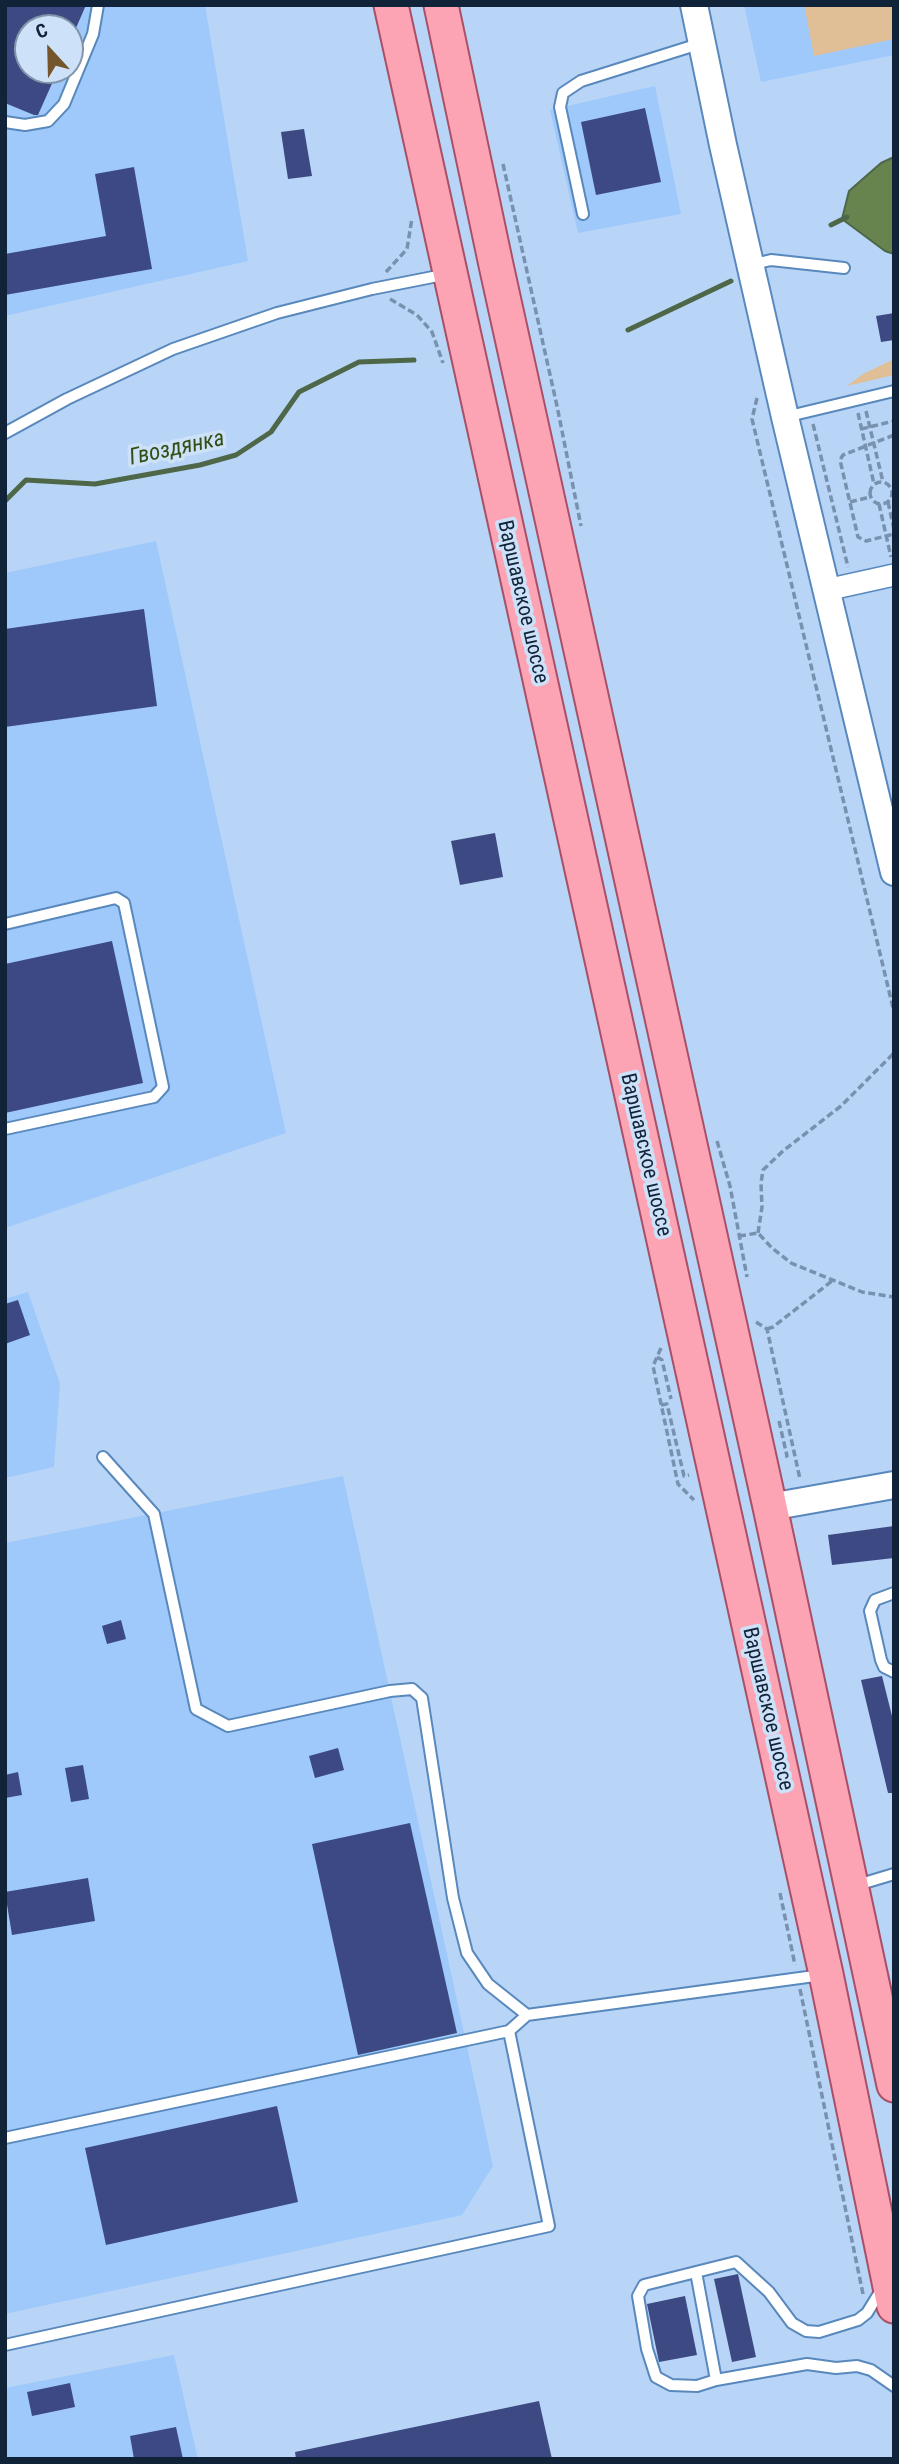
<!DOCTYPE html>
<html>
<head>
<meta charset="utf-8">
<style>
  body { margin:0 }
  #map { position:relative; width:899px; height:2464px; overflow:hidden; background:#b8d5f7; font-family:"Roboto Condensed",sans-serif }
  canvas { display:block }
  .frame { position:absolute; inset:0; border:7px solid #102338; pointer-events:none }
  .north { position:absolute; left:14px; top:14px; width:70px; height:70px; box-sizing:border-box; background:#cde1f8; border:2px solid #8195ab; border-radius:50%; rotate:338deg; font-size:19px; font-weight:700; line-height:28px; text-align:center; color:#102338 }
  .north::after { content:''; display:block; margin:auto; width:24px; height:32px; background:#75552b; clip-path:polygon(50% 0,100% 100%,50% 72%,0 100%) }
</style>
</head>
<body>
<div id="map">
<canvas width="899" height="2464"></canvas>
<div class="frame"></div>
<div class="north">С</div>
</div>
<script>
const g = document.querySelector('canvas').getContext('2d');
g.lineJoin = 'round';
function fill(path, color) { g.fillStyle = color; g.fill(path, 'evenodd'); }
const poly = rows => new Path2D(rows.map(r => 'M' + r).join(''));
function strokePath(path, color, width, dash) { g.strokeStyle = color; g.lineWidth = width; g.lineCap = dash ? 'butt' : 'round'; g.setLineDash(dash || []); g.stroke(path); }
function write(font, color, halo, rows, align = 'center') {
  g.font = font + ' "Roboto Condensed",sans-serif'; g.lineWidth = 7; g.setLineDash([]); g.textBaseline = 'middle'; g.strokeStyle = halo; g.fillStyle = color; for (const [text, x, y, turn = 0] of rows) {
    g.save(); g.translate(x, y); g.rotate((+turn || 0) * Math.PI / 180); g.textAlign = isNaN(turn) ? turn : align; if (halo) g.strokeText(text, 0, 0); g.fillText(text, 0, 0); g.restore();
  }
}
const built = poly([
  [5,5,205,5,248,261,5,316],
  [28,28,70,28,70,70,28,70],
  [744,5,894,5,894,55,761,82],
  [655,86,681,214,578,233,550,110],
  [156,541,286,1133,5,1228,5,573],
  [28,1292,60,1384,54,1467,5,1478,5,1299],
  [343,1476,493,2166,462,2215,5,2314,5,1543],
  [174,2355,198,2459,5,2459,5,2388]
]);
const green = poly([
  [804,5,894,5,894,39,814,56],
  [894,359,894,375,847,386,863,374]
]);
const water = poly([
  [894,157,894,254,885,251,842,219,849,191,881,163,894,157]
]);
const stream = poly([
  [831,225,847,217],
  [628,330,731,281],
  [5,501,26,480,95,484,200,465,236,455,271,432,299,392,359,362,414,360]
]);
const building = poly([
  [5,5,86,5,76,28,28,28,28,70,58,70,38,115,34,115,5,103],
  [645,108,661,182,596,195,581,122],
  [304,129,312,176,288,179,281,132],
  [134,167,152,269,5,295,5,254,106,236,95,174],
  [894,313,894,340,881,342,876,316],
  [144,609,157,706,5,727,5,629],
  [495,833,503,877,460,885,451,841],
  [112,941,143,1083,5,1113,5,964],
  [18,1300,30,1335,5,1344,5,1304],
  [894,1526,894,1558,832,1565,828,1535],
  [121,1620,126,1639,107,1644,102,1626],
  [882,1676,894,1724,894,1793,888,1793,861,1680],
  [338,1748,344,1770,315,1778,309,1756],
  [83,1765,89,1799,71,1802,65,1768],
  [18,1772,22,1795,5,1798,5,1775],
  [410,1823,457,2033,358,2055,312,1844],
  [88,1878,95,1921,12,1935,5,1892],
  [277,2106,298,2202,106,2245,85,2148],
  [738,2274,756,2357,732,2362,714,2279],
  [685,2296,697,2355,659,2362,647,2304],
  [70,2383,75,2407,32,2416,27,2392],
  [539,2401,552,2459,296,2459,295,2452],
  [176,2427,183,2459,134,2459,130,2436]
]);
const path = poly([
  [503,164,557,406,581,526],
  [386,272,407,249,412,218],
  [390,299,417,315,432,332,443,363],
  [757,398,752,419,894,1012],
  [866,411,883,482],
  [858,413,874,484],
  [813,424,848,567],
  [861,429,894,421],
  [894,435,843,455,840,460,858,537,866,541,894,534],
  '870 493a11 11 0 1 1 22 0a11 11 0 1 1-22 0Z',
  [850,502,870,497],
  [888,502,894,529],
  [879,504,891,557],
  [717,1141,730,1186,747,1277],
  [758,1233,762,1207,761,1183,763,1170,783,1151,841,1106,894,1053],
  [739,1236,758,1233,772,1248,791,1263,862,1292,894,1297],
  [756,1322,767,1329,800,1479],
  [767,1329,773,1327,832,1281],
  [661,1348,653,1366,678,1484,694,1500],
  [657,1357,662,1360,671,1399],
  [661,1405,667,1404,684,1476,689,1475],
  [779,1421,787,1456,785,1456],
  [780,1893,795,1965],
  [800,1989,863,2294]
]);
const service = poly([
  [5,122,25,125,48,121,64,104,93,34,98,5],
  [583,214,560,107,563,93,581,81,702,43],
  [750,265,771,260,844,268],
  [785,417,894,391],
  [5,433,67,399,173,349,277,313,372,289,448,274],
  [5,924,116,898,124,903,163,1087,154,1097,5,1129],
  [103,1457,154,1514,196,1709,228,1726,390,1691,412,1689,422,1698,453,1898,467,1953,488,1984,527,2015],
  [894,1593,875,1600,870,1611,881,1660,884,1667,894,1672],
  [854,1886,894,1874],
  [5,2138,509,2031,527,2015,822,1975],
  [696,2272,644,2285,638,2296,647,2349,656,2377,671,2385,697,2386,716,2380,807,2364,836,2368,857,2366,871,2370,894,2386],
  [5,2345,549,2226,509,2031],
  [716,2380,696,2272,736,2262,769,2292,792,2323,806,2331,819,2332,858,2320,867,2313,883,2287]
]);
const minor = poly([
  [826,590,894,575]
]);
const tertiary = poly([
  [694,5,723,145,785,417,894,872],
  [770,1507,894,1485]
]);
const primary = poly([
  [391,5,826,1974,894,2306],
  [441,5,496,265,770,1507,894,2085]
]);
const streetNames = [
  ["Варшавское шоссе",522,602,77],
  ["Варшавское шоссе",645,1155,77],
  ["Варшавское шоссе",767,1709,77]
];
const waterNames = [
  ["Гвоздянка",177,449,-12]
];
fill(built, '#9ec9fa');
fill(green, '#e0bf96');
fill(water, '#67844f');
strokePath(water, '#4d6748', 2);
strokePath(stream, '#4d6748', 5);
fill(building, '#3d4982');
strokePath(service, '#5988bc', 14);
strokePath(minor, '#5988bc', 24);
strokePath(tertiary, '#5988bc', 30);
strokePath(primary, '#a85068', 37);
strokePath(path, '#7891ae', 3.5, [7, 3.5]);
strokePath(service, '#fff', 10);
strokePath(minor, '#fff', 21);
strokePath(tertiary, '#fff', 26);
strokePath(primary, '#fca4b4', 33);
write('21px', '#102338', '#cde1f8', streetNames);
write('italic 23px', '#324f15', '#cde1f8', waterNames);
</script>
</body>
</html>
